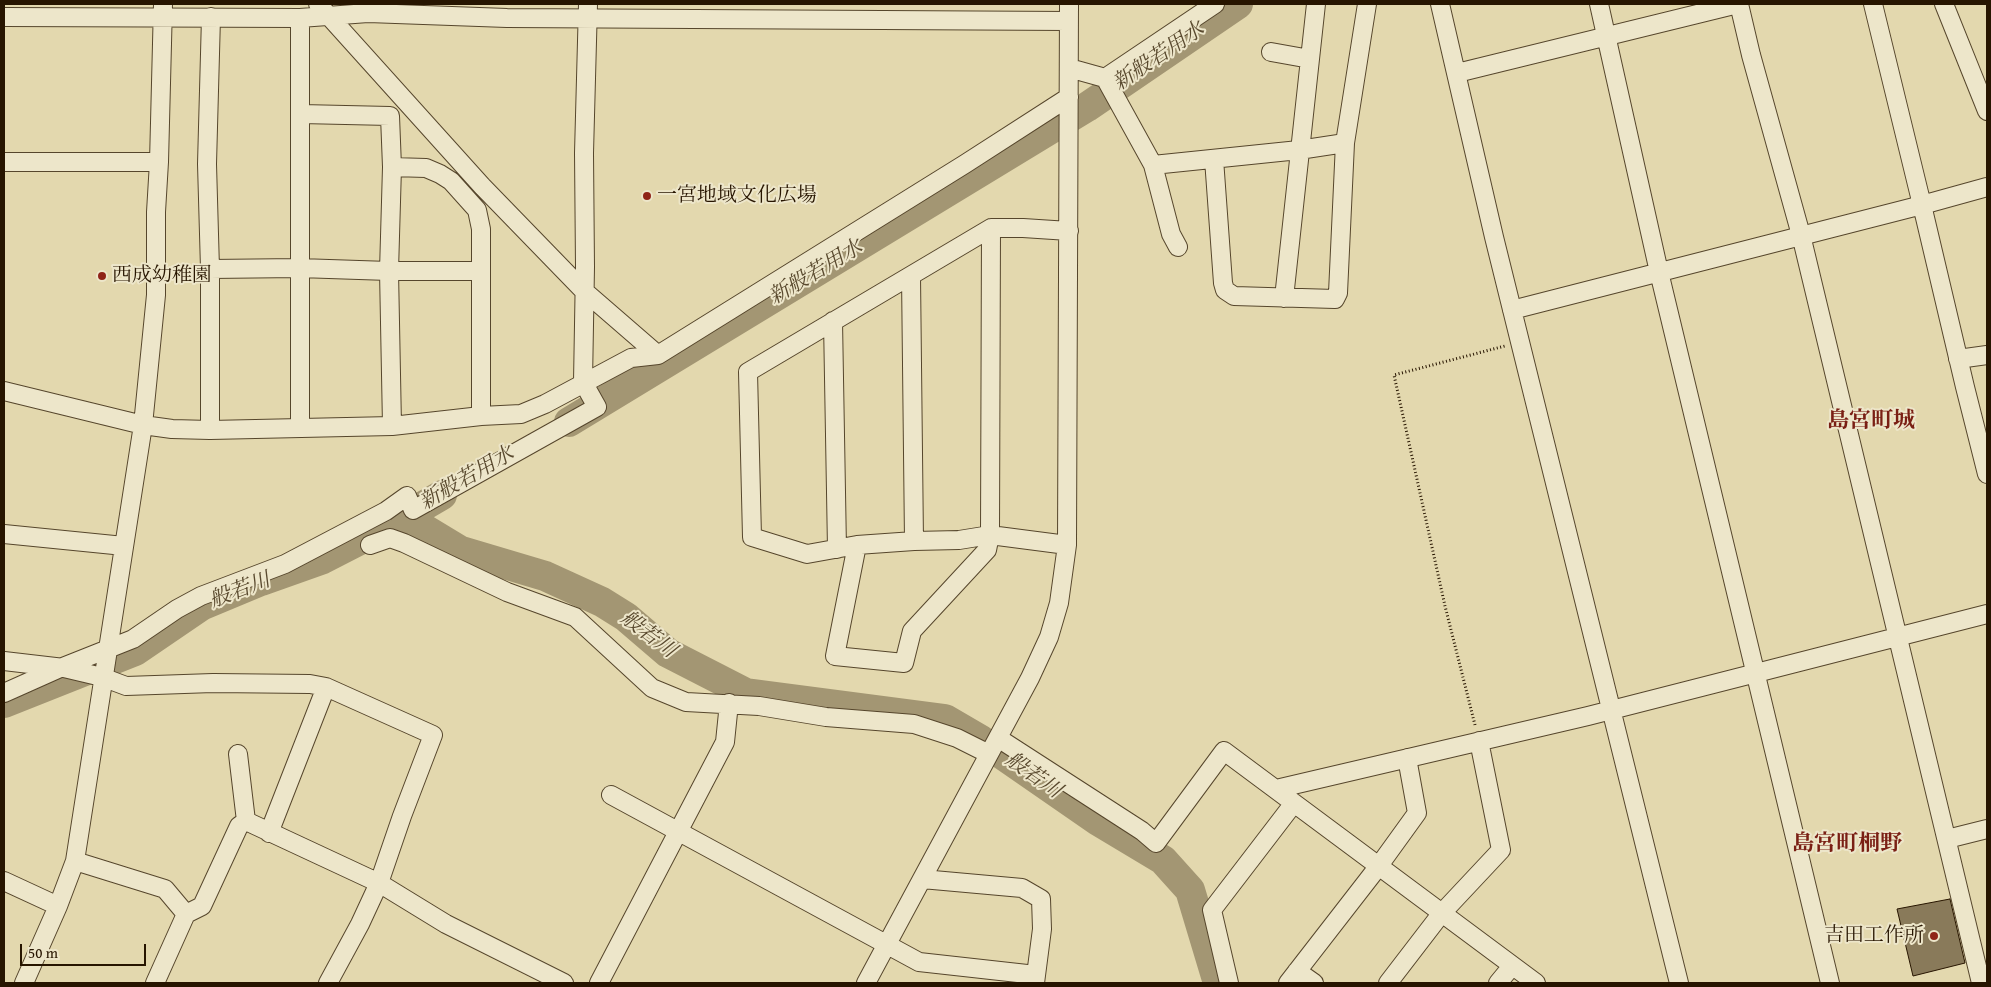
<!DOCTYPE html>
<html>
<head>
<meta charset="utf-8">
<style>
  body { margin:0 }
  #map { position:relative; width:1991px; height:987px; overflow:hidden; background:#e3d8ae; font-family:"Gentium Book Plus",serif }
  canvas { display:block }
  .frame { position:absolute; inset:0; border:5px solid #271500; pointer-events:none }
  .scale { position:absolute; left:20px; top:944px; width:126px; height:22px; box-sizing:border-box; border:2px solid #271500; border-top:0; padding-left:6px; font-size:15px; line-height:18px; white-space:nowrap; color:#271500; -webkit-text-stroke:4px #ede6ca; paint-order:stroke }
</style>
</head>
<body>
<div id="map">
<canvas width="1991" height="987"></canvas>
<div class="frame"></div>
<div class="scale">50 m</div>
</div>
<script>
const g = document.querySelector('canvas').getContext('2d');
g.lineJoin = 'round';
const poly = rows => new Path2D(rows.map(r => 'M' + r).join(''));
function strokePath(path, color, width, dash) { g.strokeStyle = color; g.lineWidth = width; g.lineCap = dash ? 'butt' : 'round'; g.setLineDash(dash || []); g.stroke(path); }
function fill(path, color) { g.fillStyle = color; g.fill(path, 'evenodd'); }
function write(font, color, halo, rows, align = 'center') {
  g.font = font + ' "Gentium Book Plus","Noto Serif JP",serif'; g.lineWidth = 4; g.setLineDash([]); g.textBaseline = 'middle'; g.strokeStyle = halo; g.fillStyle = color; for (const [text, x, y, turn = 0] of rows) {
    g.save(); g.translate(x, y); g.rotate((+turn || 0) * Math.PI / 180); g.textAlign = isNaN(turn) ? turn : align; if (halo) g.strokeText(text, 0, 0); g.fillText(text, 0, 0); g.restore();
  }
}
const river = poly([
  [569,422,1087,107,1238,4],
  [384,527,418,525,461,551,545,576,602,602,626,617,668,653,746,693,945,719,981,740,1098,821,1163,860,1190,890,1218,983],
  [4,703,135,651,201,606,261,581,323,559,401,519,442,495]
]);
const building = poly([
  [1950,899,1965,963,1913,976,1897,909,1950,899]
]);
const path = poly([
  [1475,725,1445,606,1394,375,1505,346]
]);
const street = poly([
  [318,4,482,186,583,290,658,355],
  [1440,4,1494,237,1679,983],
  [1599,4,1659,272,1830,983],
  [1739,4,1751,55,1801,235,1981,983],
  [1873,4,1922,205,1987,187],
  [1944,4,1987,111],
  [4,17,300,18,368,13,507,18,1069,21],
  [1271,52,1310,59,1316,4],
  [1069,68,1105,78,1215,4],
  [1457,73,1738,4],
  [1105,78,1153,165,1171,234,1178,247],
  [301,114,390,116,392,167,389,271,392,426],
  [1214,159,1223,283,1225,290,1234,296,1335,299,1338,293,1345,143,1367,4],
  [4,162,159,162],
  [1153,165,1299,150,1345,143],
  [392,167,426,168,440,174,451,181,477,210,481,229,481,416],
  [210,269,299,268,389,271,480,271],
  [911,276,914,541],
  [1284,298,1310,59],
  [1512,310,1922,205,1965,387,1987,474],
  [833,321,837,549],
  [1958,359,1987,355],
  [4,391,143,425,172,429,210,430,392,426,481,416,521,414,545,404,631,358,658,355,965,164,1069,97],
  [300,428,300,18],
  [210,430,210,269,207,164,211,17],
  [4,534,124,546],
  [370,545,390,538,404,543,507,592,575,617,652,688,686,702,759,706,826,717,914,724,957,738,989,754],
  [857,545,835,656,904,663,912,631,987,550,990,535,991,228],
  [1067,545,990,535,959,540,914,541,857,545,807,554,752,537,748,372,991,228,1023,228,1069,231],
  [4,661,64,668,102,677,126,686,213,683,310,684,326,687,433,735,402,816,379,883,360,924,328,983],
  [4,693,60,668,133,639,177,609,201,596,285,564,386,511,407,496,413,510,597,407,583,382,585,267,584,153,588,4],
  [998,738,1142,831,1156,843,1224,751,1536,983],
  [238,754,246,821,379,883,446,924,564,983],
  [1276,789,1588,716,1987,614],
  [611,795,919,962,1036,975],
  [269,833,326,687],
  [1947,839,1987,829],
  [75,861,165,889,186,914,155,983],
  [922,879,1022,888,1041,899,1042,929,1035,983],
  [4,881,58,906],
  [186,914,202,906,239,826,246,821],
  [1297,971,1314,983],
  [24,983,58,906,75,861,143,425,156,295,156,212,159,162,163,4],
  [599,983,725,742,729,703],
  [866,983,1030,678,1049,637,1059,603,1067,545,1069,4],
  [1229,983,1212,910,1294,803],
  [1288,983,1378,867,1417,813,1407,758],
  [1388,983,1441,914,1501,850,1479,741],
  [1498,983,1512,966]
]);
const markers = [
  [647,196,5,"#8f2418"],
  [102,276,5,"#8f2418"],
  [1934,936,5,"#8f2418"]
];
const poiNames = [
  ["一宮地域文化広場",657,196],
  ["西成幼稚園",112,276],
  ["吉田工作所",1924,936,"right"]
];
const waterNames = [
  ["新般若用水",1159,57,-34],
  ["新般若用水",816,273,-31],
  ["新般若用水",467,479,-30],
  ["般若川",240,591,-21],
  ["般若川",648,635,37],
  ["般若川",1033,776,35]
];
const quarterNames = [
  ["島宮町城",1871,421],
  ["島宮町桐野",1847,844]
];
strokePath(river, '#a39673', 30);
fill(building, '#897a5a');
strokePath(building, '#271500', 1);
strokePath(street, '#56462c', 20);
strokePath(path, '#271500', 3, [1, 2.5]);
strokePath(street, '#ede6ca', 18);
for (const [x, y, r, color] of markers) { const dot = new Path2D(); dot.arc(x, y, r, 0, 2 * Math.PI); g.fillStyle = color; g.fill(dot); strokePath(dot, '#ede6ca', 2); }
write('20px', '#271500', '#ede6ca', poiNames, 'left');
write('italic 21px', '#59492e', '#ede6ca', waterNames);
write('bold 22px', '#7a1f14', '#ede6ca', quarterNames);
</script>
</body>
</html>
